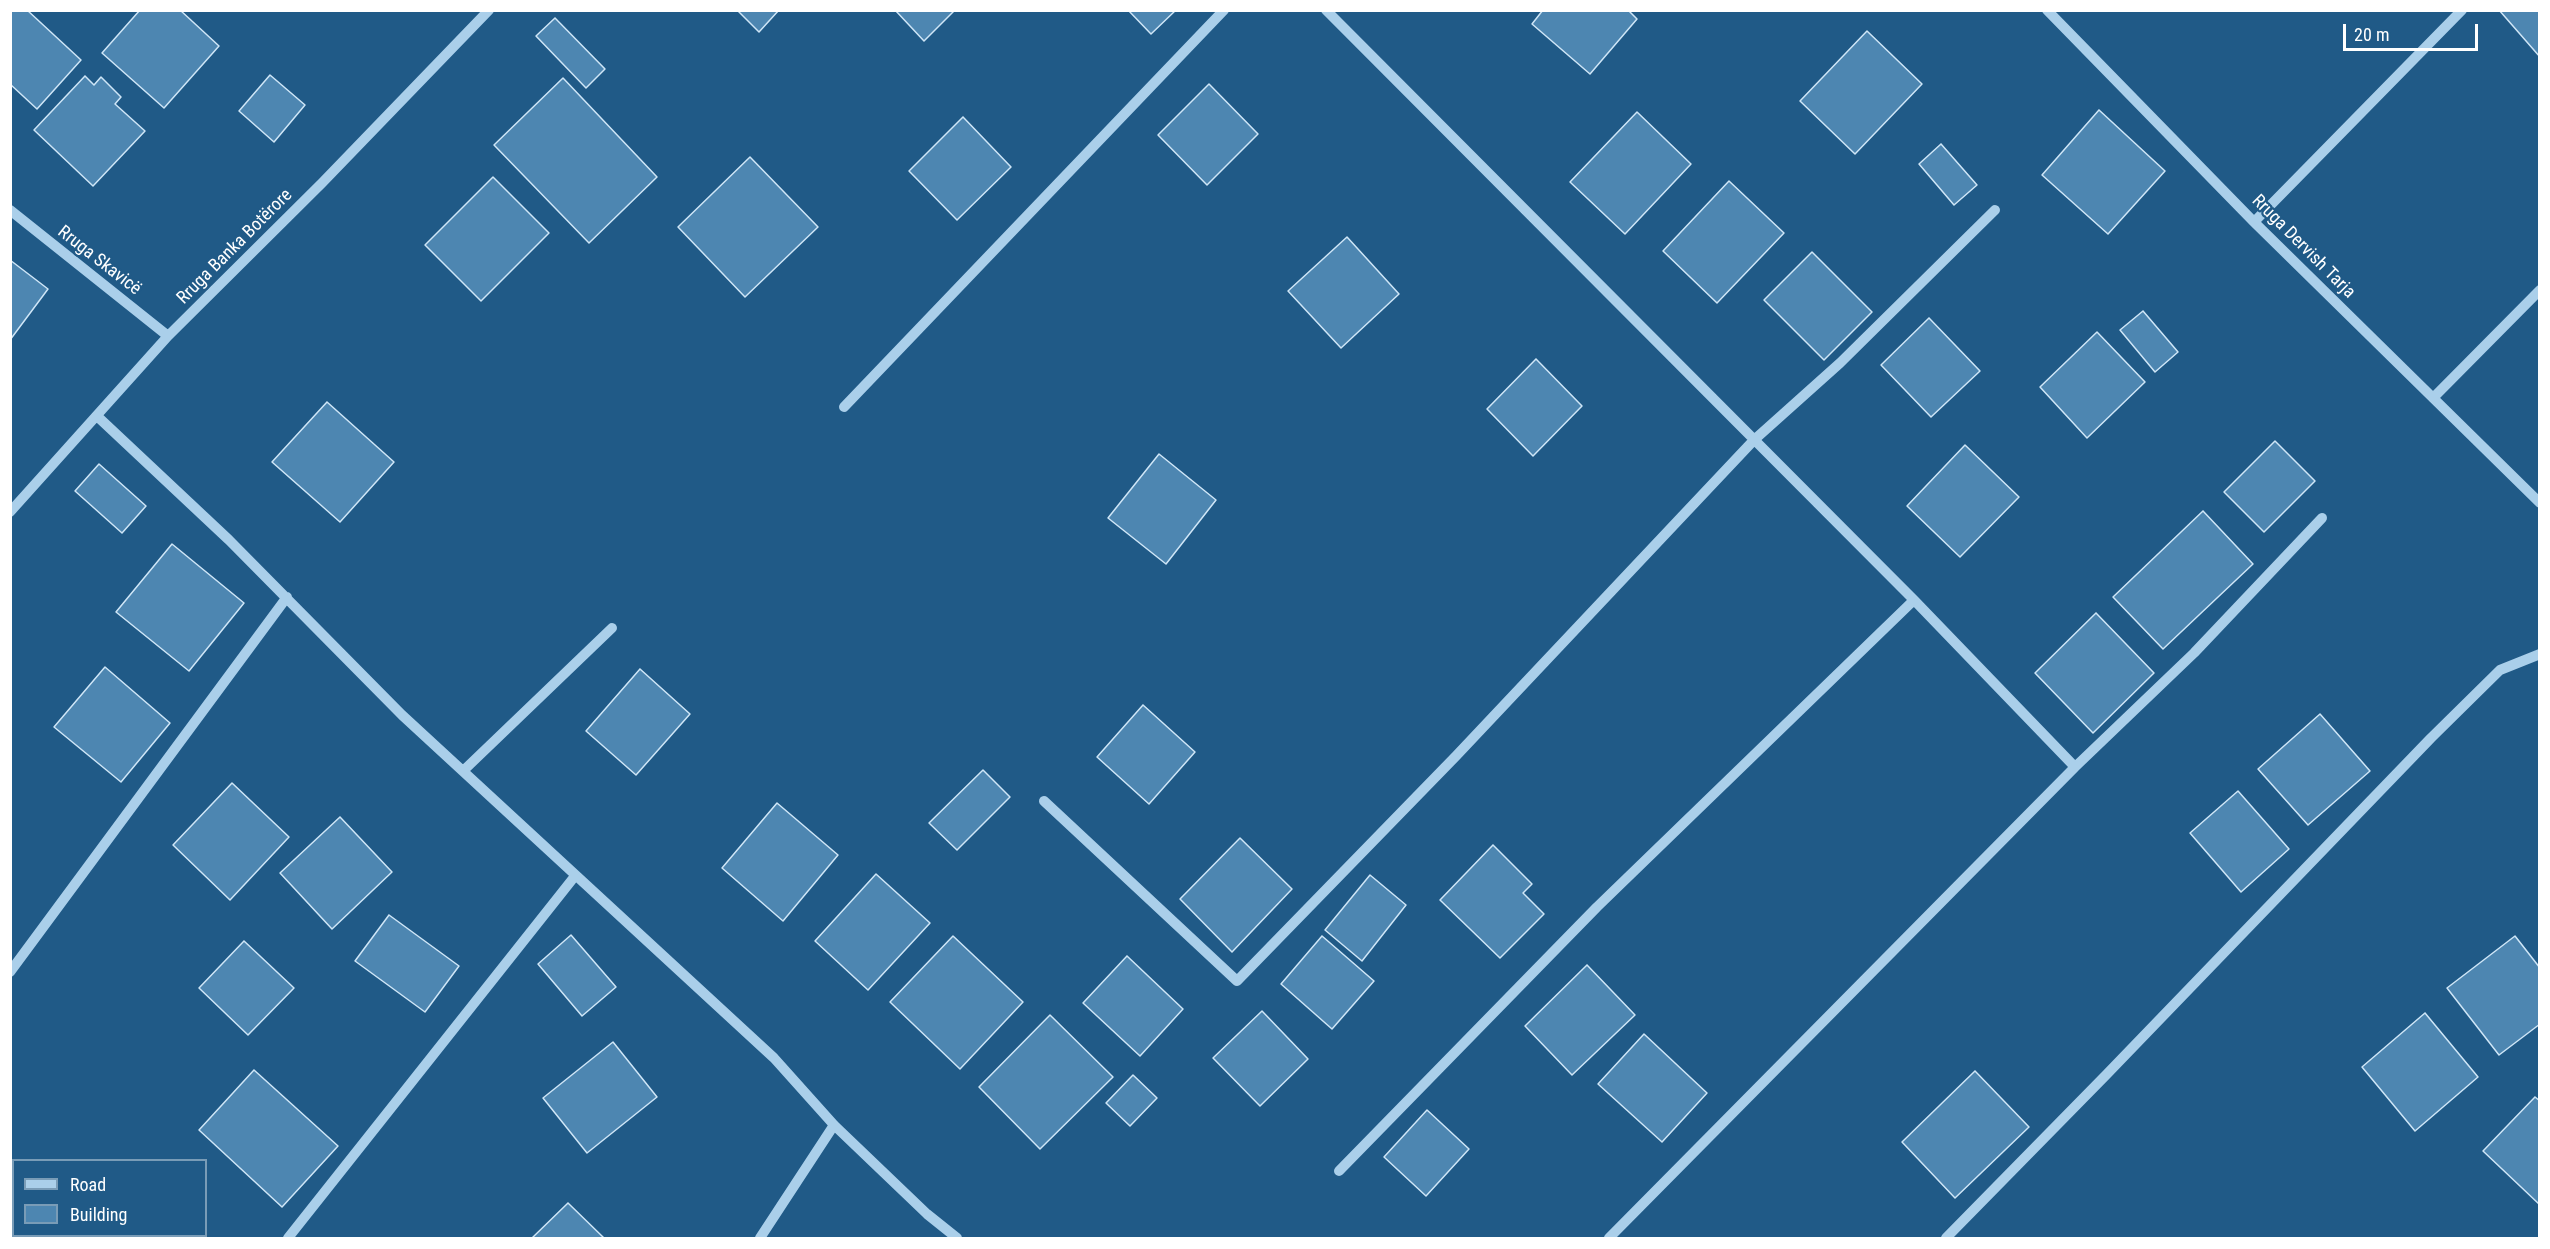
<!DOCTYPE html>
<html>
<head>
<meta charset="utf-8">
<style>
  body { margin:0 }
  #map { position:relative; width:2550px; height:1249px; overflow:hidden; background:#205a87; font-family:"Roboto Condensed",sans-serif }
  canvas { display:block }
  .frame { position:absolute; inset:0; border:12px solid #fff; pointer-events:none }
  .legend { position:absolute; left:12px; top:1159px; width:195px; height:78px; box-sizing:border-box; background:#205a87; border:2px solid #799cb7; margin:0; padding:8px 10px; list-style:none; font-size:18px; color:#fff }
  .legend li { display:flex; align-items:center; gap:12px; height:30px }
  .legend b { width:30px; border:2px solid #799cb7 }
  .scale { position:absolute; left:2343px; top:24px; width:135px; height:27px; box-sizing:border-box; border:3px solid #fff; border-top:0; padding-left:8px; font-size:18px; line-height:21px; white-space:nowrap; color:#fff; -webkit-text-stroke:4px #205a87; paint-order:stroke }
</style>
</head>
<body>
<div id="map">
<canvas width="2550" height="1249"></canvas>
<div class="frame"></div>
<ul class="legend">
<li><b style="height:8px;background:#aacfea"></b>Road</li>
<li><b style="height:16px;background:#4d86b1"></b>Building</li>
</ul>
<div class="scale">20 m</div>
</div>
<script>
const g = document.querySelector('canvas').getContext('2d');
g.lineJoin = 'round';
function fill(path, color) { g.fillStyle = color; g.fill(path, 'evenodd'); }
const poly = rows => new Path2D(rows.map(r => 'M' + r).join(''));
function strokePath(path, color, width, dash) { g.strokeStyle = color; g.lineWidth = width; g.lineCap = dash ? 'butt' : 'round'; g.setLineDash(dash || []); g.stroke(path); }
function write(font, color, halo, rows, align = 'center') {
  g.font = font + ' "Roboto Condensed",sans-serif'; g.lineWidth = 4.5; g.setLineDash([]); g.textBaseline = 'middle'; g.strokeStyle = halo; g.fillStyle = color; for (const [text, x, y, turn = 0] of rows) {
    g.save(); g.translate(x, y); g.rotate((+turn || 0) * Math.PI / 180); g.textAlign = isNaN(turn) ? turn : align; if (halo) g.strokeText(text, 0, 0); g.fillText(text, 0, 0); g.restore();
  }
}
const building = poly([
  [10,10,27,10,81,60,37,109,10,84,10,10],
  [140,10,180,10,219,46,164,108,102,53,140,10],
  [737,10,779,10,759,32,737,10],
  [895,10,955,10,924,41,895,10],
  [1128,10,1176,10,1151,34,1128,10],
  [1543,10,1628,10,1637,19,1590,74,1532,24,1543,10],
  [2499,10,2540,10,2540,57,2499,10],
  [555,18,605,69,586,88,536,36,555,18],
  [1867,31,1922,84,1855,154,1800,101,1867,31],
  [270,75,305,105,274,142,239,111,270,75],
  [85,76,94,85,101,77,121,97,115,104,145,131,93,186,34,130,85,76],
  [563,78,657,177,589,243,494,145,563,78],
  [1209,84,1258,134,1207,185,1158,135,1209,84],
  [2099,110,2165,171,2108,234,2042,175,2099,110],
  [1637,112,1691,164,1625,234,1570,182,1637,112],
  [963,117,1011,167,957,220,909,171,963,117],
  [1941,144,1977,185,1954,205,1919,164,1941,144],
  [750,157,818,227,745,297,678,227,750,157],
  [493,177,549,233,481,301,425,245,493,177],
  [1729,181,1784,233,1717,303,1663,251,1729,181],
  [1347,237,1399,294,1341,348,1288,291,1347,237],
  [1812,252,1872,312,1824,360,1764,300,1812,252],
  [10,260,48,289,10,340,10,260],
  [2143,311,2178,352,2155,372,2120,330,2143,311],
  [1929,318,1980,371,1931,417,1881,365,1929,318],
  [2097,332,2145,382,2087,438,2040,387,2097,332],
  [1536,359,1582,406,1533,456,1487,409,1536,359],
  [327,402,394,462,340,522,272,462,327,402],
  [2275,441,2315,481,2264,532,2224,492,2275,441],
  [1965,445,2019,497,1960,557,1907,506,1965,445],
  [1159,454,1216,500,1166,564,1108,518,1159,454],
  [99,464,146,506,122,533,75,491,99,464],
  [2203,511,2253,564,2163,649,2113,597,2203,511],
  [172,544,244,603,189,671,116,612,172,544],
  [2096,613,2154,673,2093,733,2035,673,2096,613],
  [105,667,170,723,121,782,54,727,105,667],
  [640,669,690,714,636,775,586,731,640,669],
  [1143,705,1195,752,1149,804,1097,757,1143,705],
  [2320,714,2370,771,2308,825,2258,769,2320,714],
  [983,770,1010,797,957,850,929,823,983,770],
  [232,783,289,837,230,900,173,845,232,783],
  [2238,791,2289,849,2241,892,2190,833,2238,791],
  [777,803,838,855,783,921,722,868,777,803],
  [340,817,392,872,332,929,280,873,340,817],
  [1240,838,1292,889,1232,952,1180,899,1240,838],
  [1493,845,1532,884,1523,893,1544,914,1500,958,1440,900,1493,845],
  [876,874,930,923,868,990,815,941,876,874],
  [1370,875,1406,905,1362,961,1325,930,1370,875],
  [389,915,459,966,425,1012,355,961,389,915],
  [571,935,616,987,582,1016,538,964,571,935],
  [953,936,1023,1002,960,1069,890,1002,953,936],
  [1322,936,1374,981,1332,1029,1281,984,1322,936],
  [2515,936,2540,968,2540,1024,2499,1055,2447,988,2515,936],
  [244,941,294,988,248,1035,199,988,244,941],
  [1127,956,1183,1009,1140,1056,1083,1003,1127,956],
  [1587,965,1635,1015,1572,1075,1525,1026,1587,965],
  [1262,1011,1308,1059,1260,1106,1213,1058,1262,1011],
  [2425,1013,2478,1077,2415,1131,2362,1067,2425,1013],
  [1050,1015,1113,1077,1040,1149,979,1087,1050,1015],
  [1644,1034,1707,1093,1662,1142,1598,1084,1644,1034],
  [613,1042,657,1097,587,1153,543,1098,613,1042],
  [254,1070,338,1146,282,1207,199,1130,254,1070],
  [1975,1071,2029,1127,1955,1198,1902,1142,1975,1071],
  [1133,1075,1157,1098,1130,1126,1106,1103,1133,1075],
  [2535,1097,2540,1101,2540,1205,2483,1151,2535,1097],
  [1427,1110,1469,1149,1426,1196,1384,1157,1427,1110],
  [568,1203,604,1238,532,1238,568,1203]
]);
const minor = poly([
  [1326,10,1914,600,2075,767],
  [2047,10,2254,222,2540,503],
  [10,210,168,336],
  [2254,222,2462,10],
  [2433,398,2540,290],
  [844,407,1224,10],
  [98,417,229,540,402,715,774,1058,834,1125,927,1214,957,1238],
  [10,512,168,336,322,183,489,10],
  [463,771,612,628],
  [1044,801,1237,981,1456,756,1754,440,1840,363,1995,210],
  [10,972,287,597],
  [1339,1171,1597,907,1914,600],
  [288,1238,575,876],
  [760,1238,834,1125],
  [1609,1238,2075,767,2194,653,2322,518],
  [1946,1238,2106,1075,2431,738,2500,670,2540,654]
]);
const streetNames = [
  ["Rruga Banka Botërore",235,247,-45],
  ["Rruga Dervish Tarja",2303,247,45],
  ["Rruga Skavicë",99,261,38]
];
fill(building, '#4d86b1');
strokePath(building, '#cfe6f7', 1.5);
strokePath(minor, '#aacfea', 10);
write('18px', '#fff', '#205a87', streetNames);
</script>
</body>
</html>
